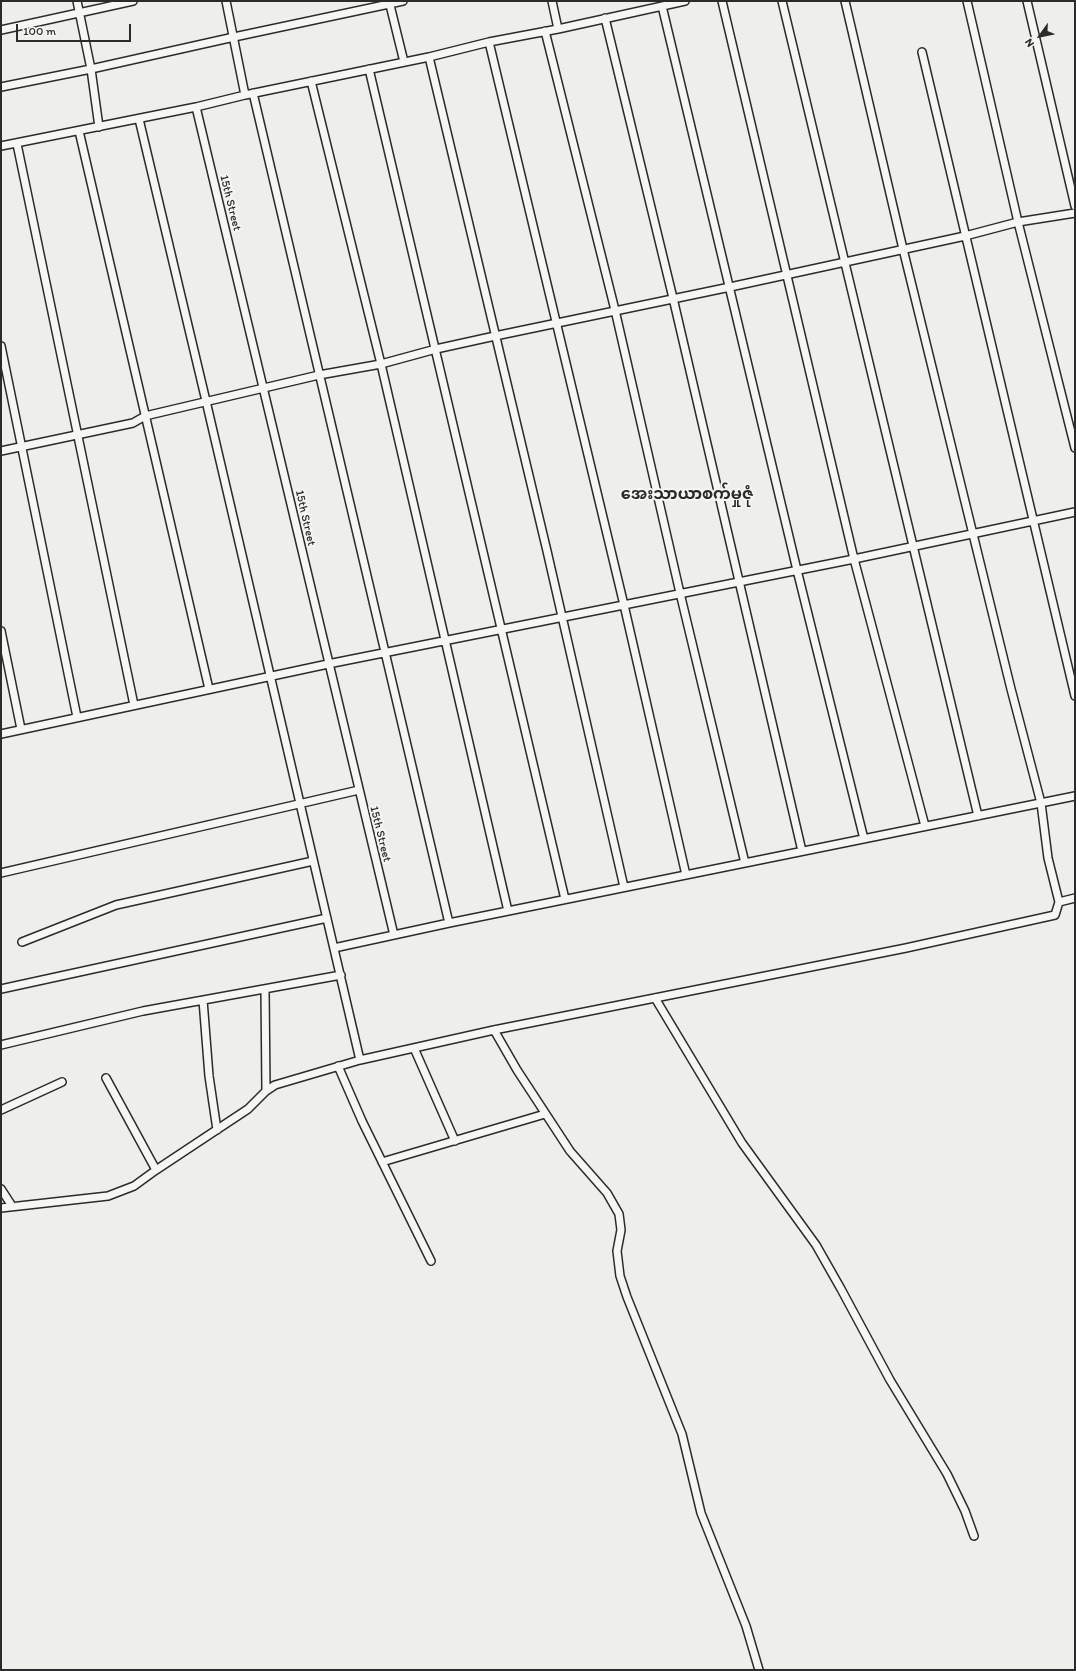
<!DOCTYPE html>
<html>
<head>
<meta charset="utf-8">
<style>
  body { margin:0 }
  #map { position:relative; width:1076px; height:1671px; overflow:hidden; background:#eeeeea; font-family:Itim,sans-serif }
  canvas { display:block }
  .frame { position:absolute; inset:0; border:2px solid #2b2b2b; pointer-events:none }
  .north { position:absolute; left:1020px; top:16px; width:40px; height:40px; -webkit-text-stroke:3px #f6f6f2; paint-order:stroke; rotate:237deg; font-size:11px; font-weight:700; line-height:16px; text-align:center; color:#2b2b2b }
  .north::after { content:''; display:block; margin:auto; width:14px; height:18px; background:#2b2b2b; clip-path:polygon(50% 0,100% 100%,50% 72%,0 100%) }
  .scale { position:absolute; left:16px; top:24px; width:115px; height:18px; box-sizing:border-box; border:2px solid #2b2b2b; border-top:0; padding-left:5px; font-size:12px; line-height:14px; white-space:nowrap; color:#2b2b2b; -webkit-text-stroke:3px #f6f6f2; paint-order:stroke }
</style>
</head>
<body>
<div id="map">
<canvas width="1076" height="1671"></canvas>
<div class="frame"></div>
<div class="north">N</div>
<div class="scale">100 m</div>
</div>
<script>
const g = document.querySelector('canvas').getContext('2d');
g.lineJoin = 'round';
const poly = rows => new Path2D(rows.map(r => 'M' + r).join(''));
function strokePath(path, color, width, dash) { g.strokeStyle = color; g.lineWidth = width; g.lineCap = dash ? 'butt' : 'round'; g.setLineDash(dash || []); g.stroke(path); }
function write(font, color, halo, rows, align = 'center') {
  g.font = font + ' Itim,"Noto Sans Myanmar",sans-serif'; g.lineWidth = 4; g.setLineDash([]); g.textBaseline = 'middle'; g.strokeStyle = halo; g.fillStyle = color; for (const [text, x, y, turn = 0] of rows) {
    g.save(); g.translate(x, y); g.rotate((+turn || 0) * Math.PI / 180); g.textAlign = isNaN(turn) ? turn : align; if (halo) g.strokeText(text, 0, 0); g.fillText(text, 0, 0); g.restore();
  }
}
const minor = poly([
  [77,1,91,69,99,127],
  [226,1,245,95],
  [389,1,404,62],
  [552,1,558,29],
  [722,1,854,559,925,826],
  [782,1,978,816],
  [967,1,1018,222,1075,448],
  [1027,1,1075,206],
  [662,6,797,570,864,839],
  [605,18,673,298,802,851],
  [1,30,133,1],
  [545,31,615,310,680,593,745,863],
  [489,42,624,605,686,875],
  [922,52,1075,696],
  [429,57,547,551,624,887],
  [369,69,565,899],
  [311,81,381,364,508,911],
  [1,87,91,69,234,37,403,1],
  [253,93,449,923],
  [196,107,394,935],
  [139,119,206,401,360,1060],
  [79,131,209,689],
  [17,144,134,705],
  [1,146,196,107,245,95,429,57,489,42,558,29,685,1],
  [1,346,77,717],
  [1,451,133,423,145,416,319,375,381,364,436,349,495,336,730,287,965,236,1018,222,1075,213],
  [1,631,21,729],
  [1,734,328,664,854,559,1075,512],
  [1,873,359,790],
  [1059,902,1075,898],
  [22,942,116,905,313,861],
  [334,948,449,923,1075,796],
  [1,989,327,918],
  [265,989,266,1091],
  [655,998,742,1143,816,1245,841,1289,890,1380,947,1474,965,1511,974,1536],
  [203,1000,209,1076,217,1130],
  [494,1030,517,1070,570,1151,607,1193,619,1214,621,1230,617,1251,620,1276,627,1297,682,1434,701,1513,746,1626,759,1670],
  [1,1045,143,1011,341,975],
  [414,1048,455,1141],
  [338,1066,362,1121,431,1261],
  [106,1078,156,1170],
  [1,1110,62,1082],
  [382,1162,545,1114],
  [1,1189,12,1206],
  [1,1208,108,1196,134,1186,156,1170,248,1109,266,1091,275,1085,360,1060,494,1030,906,948,1055,915,1059,902,1048,858,1041,803,1011,689,903,249,845,1]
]);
const streetNames = [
  ["15th Street",230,203,76],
  ["15th Street",305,518,77],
  ["15th Street",380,834,76]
];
const districtNames = [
  ["အေးသာယာစက်မှုဇုံ",687,495]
];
strokePath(minor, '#2b2b2b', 10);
strokePath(minor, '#f6f6f2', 7);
write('12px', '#2b2b2b', '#f6f6f2', streetNames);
write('bold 16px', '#2b2b2b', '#f6f6f2', districtNames);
</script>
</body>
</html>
